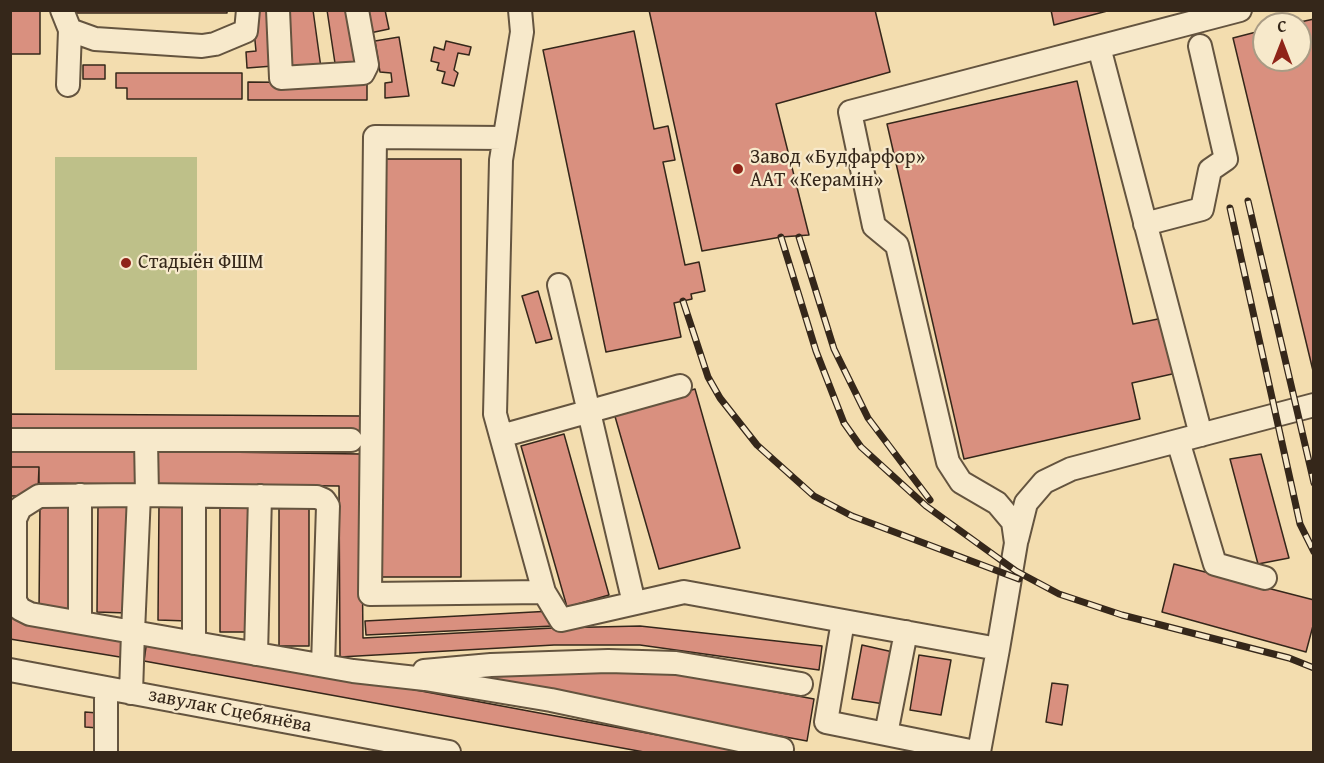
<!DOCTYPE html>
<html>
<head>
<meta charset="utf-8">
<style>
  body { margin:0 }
  #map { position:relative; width:1324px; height:763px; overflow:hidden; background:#f3ddaf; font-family:"Gentium Book Plus",serif }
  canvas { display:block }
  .frame { position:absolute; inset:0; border:12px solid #35271a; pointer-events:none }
  .north { position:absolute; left:1252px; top:12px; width:60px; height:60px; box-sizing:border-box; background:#f7e9cb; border:2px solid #a99b84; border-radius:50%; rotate:0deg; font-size:16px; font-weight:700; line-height:24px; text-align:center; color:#35271a }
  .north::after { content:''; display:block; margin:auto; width:21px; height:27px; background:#8f2418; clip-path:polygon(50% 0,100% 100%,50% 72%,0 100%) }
</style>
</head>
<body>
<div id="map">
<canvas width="1324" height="763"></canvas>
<div class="frame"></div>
<div class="north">С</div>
</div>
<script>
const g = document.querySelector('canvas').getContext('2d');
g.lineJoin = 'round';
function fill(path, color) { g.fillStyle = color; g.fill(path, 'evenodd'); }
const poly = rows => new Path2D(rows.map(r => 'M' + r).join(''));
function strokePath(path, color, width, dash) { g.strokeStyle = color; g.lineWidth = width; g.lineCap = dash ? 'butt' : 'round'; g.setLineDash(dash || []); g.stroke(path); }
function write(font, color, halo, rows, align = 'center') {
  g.font = font + ' "Gentium Book Plus",serif'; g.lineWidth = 4.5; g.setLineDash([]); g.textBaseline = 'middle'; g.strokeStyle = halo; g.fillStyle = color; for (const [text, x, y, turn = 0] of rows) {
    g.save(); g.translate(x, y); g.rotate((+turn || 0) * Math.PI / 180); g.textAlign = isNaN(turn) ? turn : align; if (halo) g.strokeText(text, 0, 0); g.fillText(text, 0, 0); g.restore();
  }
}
const green = poly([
  [55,157,197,157,197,370,55,370]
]);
const building = poly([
  [10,10,40,10,40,54,10,54,10,10],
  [76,10,227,10,227,13,76,13,76,10],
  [252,10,267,10,273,66,247,68,246,52,256,51,252,10],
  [283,10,313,10,321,68,288,69,283,10],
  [327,10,346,10,352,49,359,49,361,66,336,70,327,10],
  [365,10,385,10,389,29,370,33,365,10],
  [649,10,875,10,890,72,776,104,809,235,781,237,702,251,649,10],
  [1051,10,1111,10,1054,25,1051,10],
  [1314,19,1314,375,1233,38,1264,30,1264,60,1300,60,1300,24,1291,24,1314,19],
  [634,31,654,129,668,126,675,160,663,162,685,265,699,262,705,291,691,294,692,299,674,303,681,337,606,352,543,50,634,31],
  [399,37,409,96,385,98,385,83,392,82,391,73,380,72,375,41,399,37],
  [446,41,471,47,469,55,458,53,454,70,458,73,454,86,442,83,445,72,437,70,439,63,431,61,434,47,444,50,446,41],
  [83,65,105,65,105,79,83,79,83,65],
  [116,73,242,73,242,99,127,99,127,88,116,88,116,73],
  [1077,81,1133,324,1168,317,1181,372,1132,383,1140,419,964,459,887,124,1077,81],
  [248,82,367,83,367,100,248,100,248,82],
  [379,159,461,159,461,577,378,577,379,159],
  [538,291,552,339,536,343,522,296,538,291],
  [695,389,740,548,659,569,614,413,695,389],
  [10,414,361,416,361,436,10,434,10,414],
  [564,434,609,595,567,607,521,446,564,434],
  [10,450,135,450,135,484,39,483,39,467,10,467,10,450],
  [152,451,361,454,363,638,553,628,640,626,822,646,819,670,640,645,554,645,340,657,339,486,152,484,152,451],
  [1261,454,1289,558,1258,564,1230,459,1261,454],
  [10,467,39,467,38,491,27,496,10,496,10,467],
  [40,502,70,503,69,611,39,611,40,502],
  [159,503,189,504,188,621,158,620,159,503],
  [220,503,251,504,250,632,220,632,220,503],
  [98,504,128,504,127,613,97,612,98,504],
  [279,505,309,505,309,646,279,646,279,505],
  [1174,564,1314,600,1314,622,1306,652,1162,612,1174,564],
  [552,611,553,626,366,635,365,621,552,611],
  [10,616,129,638,126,658,10,639,10,616],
  [147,640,749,752,644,752,144,661,147,640],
  [862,645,893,652,884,704,852,699,862,645],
  [919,655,951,660,941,715,910,710,919,655],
  [493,670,601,670,674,673,814,699,807,741,491,682,493,670],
  [1052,683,1068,685,1062,725,1046,722,1052,683],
  [85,712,98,713,98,728,85,727,85,712]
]);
const minor = poly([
  [62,10,70,30,68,85],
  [278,10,281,78,363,73,367,65,357,10],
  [520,10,522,32,501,160,495,414,544,592,561,620,684,592,998,649,979,752],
  [70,30,95,39,202,46,215,44,246,31,248,10],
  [1099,47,1201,435],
  [504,138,375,137,370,594,544,592],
  [1145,224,1202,209,1210,170,1226,159,1200,46],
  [559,285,634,603],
  [501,436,680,386],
  [10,440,146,440,147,495],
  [146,440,351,440],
  [1178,441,1215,564,1265,578],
  [139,495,317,497,324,500,328,506,323,665],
  [194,496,194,643],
  [1017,539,1026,503,1044,482,1071,469,1314,405],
  [843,621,826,722,975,752],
  [80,622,80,495],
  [998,649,1016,543,1013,522,997,503,961,482,948,462,897,245,874,226,850,112,1240,10],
  [256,654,260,496],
  [10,670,449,752],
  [424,671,491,665,608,661,676,663,801,684],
  [106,688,106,752],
  [131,693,133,632,139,495,39,496,20,508,15,519,15,601,20,609,30,614,133,632,353,671,425,679,551,700,782,749],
  [886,734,906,632]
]);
const rail = poly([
  [1248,201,1314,483],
  [1230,208,1300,524,1314,552],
  [781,237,816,351,844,423,861,447,926,506,1016,571,1059,594,1122,615,1289,658,1314,668],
  [799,237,834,349,868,418,930,500],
  [683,301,708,377,720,398,757,445,814,496,852,516,1019,579]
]);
const markers = [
  [738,169,6,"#8f2418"],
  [126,263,6,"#8f2418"]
];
const poiNames = [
  ["Завод «Будфарфор»",750,158],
  ["ААТ «Керамін»",750,181],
  ["Стадыён ФШМ",138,263]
];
const streetNames = [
  ["завулак Сцебянёва",230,711,11]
];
fill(green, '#bec089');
fill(building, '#d9907f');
strokePath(building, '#35271a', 1.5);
strokePath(minor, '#64543f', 26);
strokePath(minor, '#f7e9cb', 22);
strokePath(rail, '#35271a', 7);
strokePath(rail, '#f7e9cb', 4.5, [14]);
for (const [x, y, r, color] of markers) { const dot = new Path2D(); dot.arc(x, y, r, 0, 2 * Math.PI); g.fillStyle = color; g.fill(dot); strokePath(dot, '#f7e9cb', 2); }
write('20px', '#35271a', '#f7e9cb', poiNames, 'left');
write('20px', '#35271a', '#f7e9cb', streetNames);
</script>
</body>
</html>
